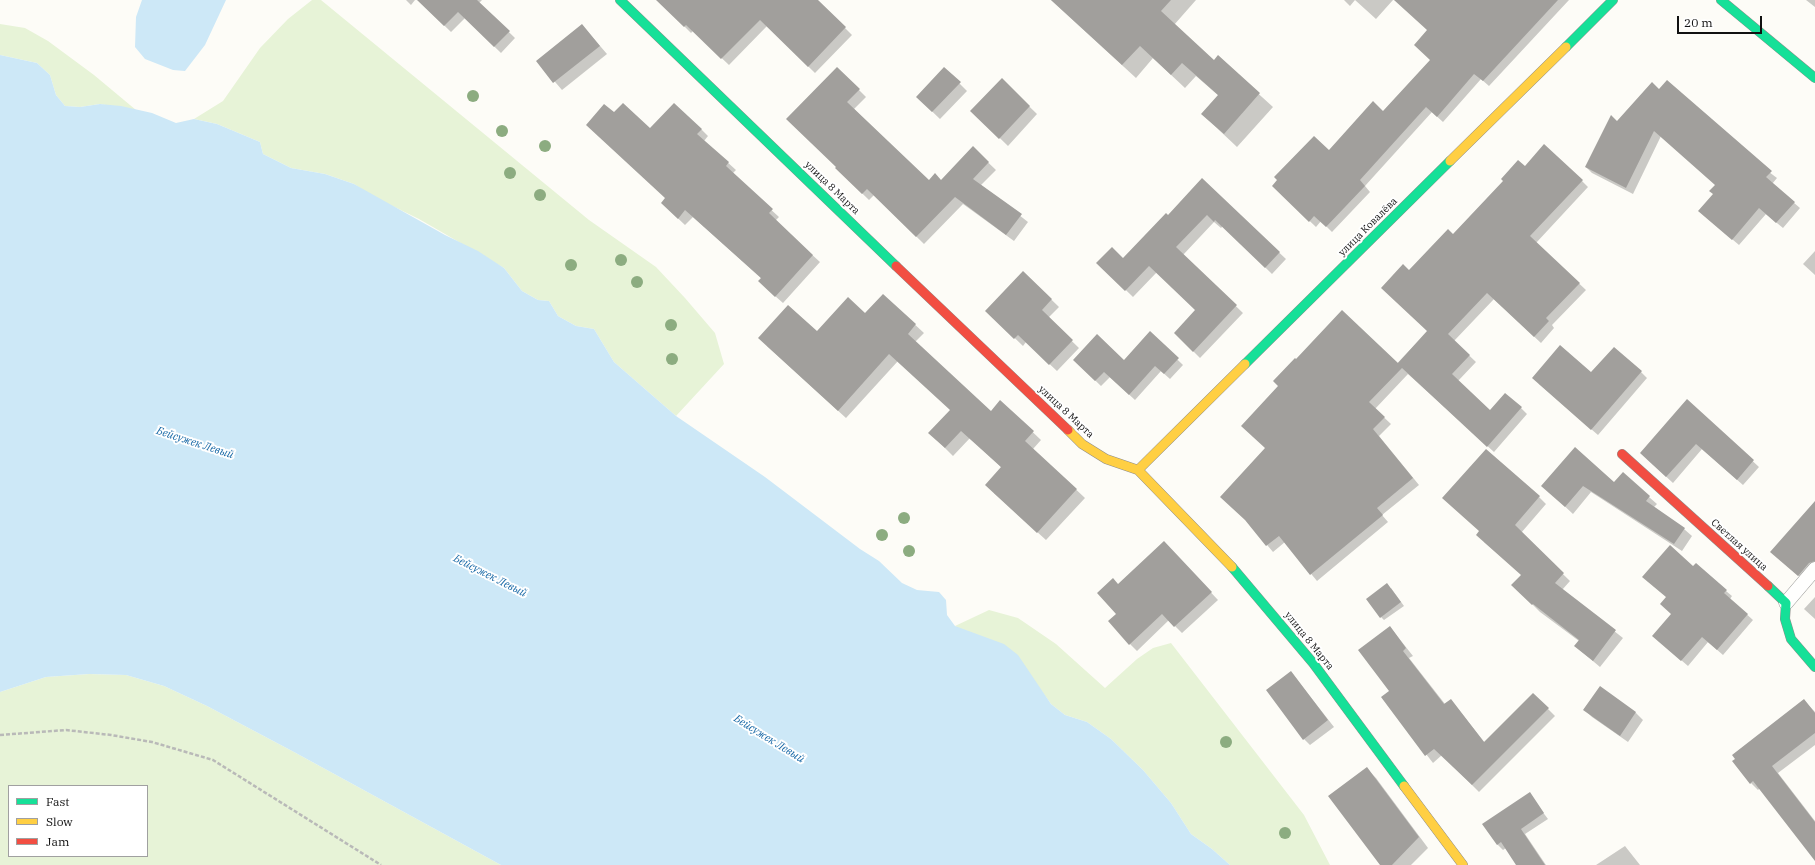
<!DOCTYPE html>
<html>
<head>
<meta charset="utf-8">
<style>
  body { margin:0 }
  #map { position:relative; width:1815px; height:865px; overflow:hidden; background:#fdfcf7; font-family:"IBM Plex Serif",serif }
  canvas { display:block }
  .legend { position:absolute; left:8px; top:785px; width:140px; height:72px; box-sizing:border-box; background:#fff; border:1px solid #a0a0a0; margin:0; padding:5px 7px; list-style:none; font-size:12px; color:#111 }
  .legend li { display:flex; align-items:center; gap:8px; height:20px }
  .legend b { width:20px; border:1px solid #a0a0a0 }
  .scale { position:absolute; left:1677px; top:16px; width:85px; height:18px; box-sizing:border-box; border:2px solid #111; border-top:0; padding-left:5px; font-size:12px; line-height:14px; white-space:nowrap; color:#111; -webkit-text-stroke:3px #fff; paint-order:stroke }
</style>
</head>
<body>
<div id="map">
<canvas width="1815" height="865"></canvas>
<ul class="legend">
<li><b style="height:5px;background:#16e098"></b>Fast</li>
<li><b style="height:5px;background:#ffcf43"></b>Slow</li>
<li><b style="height:5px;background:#f24e42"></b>Jam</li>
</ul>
<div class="scale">20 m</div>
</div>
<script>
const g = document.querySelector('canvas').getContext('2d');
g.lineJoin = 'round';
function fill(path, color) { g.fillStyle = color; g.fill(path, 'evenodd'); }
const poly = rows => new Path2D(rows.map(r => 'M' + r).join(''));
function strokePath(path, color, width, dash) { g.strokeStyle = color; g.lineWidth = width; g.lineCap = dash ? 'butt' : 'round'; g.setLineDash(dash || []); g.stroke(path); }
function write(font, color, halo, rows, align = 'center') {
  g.font = font + ' "IBM Plex Serif",serif'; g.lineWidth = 4; g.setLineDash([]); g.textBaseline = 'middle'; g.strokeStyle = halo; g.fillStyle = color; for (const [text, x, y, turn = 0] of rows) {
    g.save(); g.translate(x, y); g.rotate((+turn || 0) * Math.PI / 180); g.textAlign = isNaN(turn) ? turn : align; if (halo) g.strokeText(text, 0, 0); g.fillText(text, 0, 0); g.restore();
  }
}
const green = poly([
  [312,0,321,0,589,220,656,267,685,298,715,333,724,364,676,416,614,362,594,329,576,326,558,316,549,301,538,300,522,291,504,268,419,219,374,197,354,184,325,174,291,168,263,154,260,142,217,124,194,119,223,101,260,48,288,19],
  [0,24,25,28,48,41,94,75,136,110,100,104,80,107,65,106,56,95,50,75,37,63,0,55],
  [989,610,1018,618,1056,644,1105,688,1137,659,1153,648,1171,643,1304,815,1330,865,1230,865,1212,849,1191,834,1171,803,1143,770,1111,739,1087,722,1065,715,1051,704,1035,682,955,626],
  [89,674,126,675,164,686,207,706,294,752,501,865,0,865,0,692,46,677],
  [9,786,147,786,147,856,9,856]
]);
const water = poly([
  [142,0,226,0,205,45,185,71,173,70,145,59,135,47,136,17],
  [0,55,37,63,50,75,56,95,65,106,80,107,100,104,121,106,152,113,176,123,194,119,217,124,260,142,263,154,291,168,325,174,354,184,445,235,478,251,504,268,522,291,538,300,549,301,558,316,576,326,594,329,614,362,676,416,765,477,860,549,879,561,902,583,917,590,939,592,946,600,947,615,955,626,1004,644,1018,655,1051,704,1065,715,1087,722,1111,739,1143,770,1171,803,1191,834,1212,849,1230,865,501,865,294,752,207,706,164,686,126,675,89,674,46,677,0,692]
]);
const shadow = poly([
  [406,0,415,0,411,5],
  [418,0,482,0,479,3,515,38,501,53,465,18,451,32],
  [658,0,817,0,852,35,815,73,767,26,729,65,693,31,691,33],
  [1051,0,1196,0,1174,25,1214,61,1218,57,1273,107,1237,147,1202,114,1219,96,1196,76,1185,88,1153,58,1136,78],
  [1344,0,1393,0,1376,19,1355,0,1350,6],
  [1453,0,1569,0,1489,86,1481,79,1443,122,1432,112,1365,186,1370,192,1332,232,1321,221,1316,227,1279,192,1329,152,1384,113,1431,60],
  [1806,0,1815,0,1815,7],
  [582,25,607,54,562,90,537,61],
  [837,68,866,97,854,109,929,182,941,181,973,148,996,170,981,185,1028,222,1014,241,963,204,924,244,874,195,869,200,836,168],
  [944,68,967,91,940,119,917,97],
  [1002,80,1037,114,1008,146,972,111],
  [1660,90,1777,178,1772,184,1800,208,1783,228,1766,214,1739,245,1706,217,1716,185,1661,136,1633,194,1592,173,1586,167,1617,123],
  [614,114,650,130,701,129,708,136,704,141,736,170,732,174,779,217,775,221,820,262,783,303,766,288,762,279,693,217,685,225,669,210,666,198],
  [1525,167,1582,181,1588,187,1536,243,1586,290,1552,325,1554,328,1541,343,1494,299,1454,341,1476,362,1458,381,1490,411,1521,408,1527,414,1494,452,1408,374,1375,409,1391,424,1379,436,1419,485,1382,515,1388,522,1317,581,1285,542,1273,552,1247,521,1428,331,1409,272,1453,236],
  [1202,180,1286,259,1272,274,1223,226,1221,228,1214,222,1183,255,1243,313,1200,358,1175,333,1197,311,1157,272,1133,297,1098,263,1123,259,1168,217],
  [1815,251,1815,275,1803,264],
  [1023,272,1059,307,1048,318,1079,348,1057,371,1026,342,1023,346,994,318],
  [883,295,924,333,915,342,991,412,1001,402,1041,440,1033,449,1085,498,1046,540,994,493,1002,468,970,438,953,456,938,441,951,410,898,361,846,418,767,346,817,333,865,314],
  [1150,333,1183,365,1170,379,1161,371,1135,400,1110,377,1101,386,1074,360,1124,361],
  [1641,372,1647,378,1598,435,1539,384,1591,374],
  [1687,400,1759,467,1743,485,1702,449,1673,483,1647,459],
  [1614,483,1649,497,1657,504,1654,507,1684,529,1692,536,1682,551,1591,492,1573,514,1543,486],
  [1539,497,1546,504,1521,533,1570,581,1562,590,1623,638,1600,667,1575,646,1579,641,1540,612,1513,585,1522,575,1484,542],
  [1815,503,1815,562,1801,578,1779,559],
  [1171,550,1218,600,1182,633,1169,620,1137,651,1130,644,1117,614,1119,585],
  [1693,568,1726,591,1732,596,1730,599,1753,620,1723,655,1708,642,1688,666,1659,641],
  [1391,588,1404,606,1384,620,1381,617],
  [1815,597,1815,619,1804,609],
  [1390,627,1413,656,1409,658,1445,704,1451,700,1485,743,1533,694,1555,716,1479,792,1442,755,1433,763,1382,697,1390,691],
  [1291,672,1334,727,1310,745,1304,739],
  [1600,688,1636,713,1643,720,1628,742,1592,717,1584,709],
  [1804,700,1815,712,1815,745,1778,773,1815,821,1815,850,1760,788,1758,790,1751,783],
  [1367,769,1376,778,1428,848,1411,865,1381,865],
  [1529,794,1548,819,1525,834,1546,865,1517,865,1506,848,1503,850,1497,844],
  [1625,846,1640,865,1596,865]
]);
const building = poly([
  [417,0,477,0,510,31,494,47,458,12,444,26],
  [656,0,818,0,846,27,808,67,760,20,721,59,686,25,684,27],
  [1051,0,1171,0,1161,11,1214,60,1218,55,1260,93,1224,134,1201,114,1218,95,1182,63,1171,75,1140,46,1122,65],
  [1394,0,1558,0,1483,81,1474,74,1437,117,1426,107,1360,180,1365,186,1326,227,1314,216,1309,222,1272,186,1277,180,1274,177,1314,136,1329,150,1373,101,1383,111,1430,60,1414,45,1427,30],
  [582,24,600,46,553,83,536,61],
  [837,67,860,89,847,102,929,180,935,173,941,180,973,146,989,162,973,179,1022,214,1006,235,955,197,916,237,867,189,862,194,835,168,836,167,786,119],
  [944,67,961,82,932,112,916,97],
  [1002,78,1030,106,999,139,970,111],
  [1667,80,1772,171,1766,177,1795,202,1776,223,1759,208,1732,240,1698,211,1713,194,1709,191,1715,185,1654,131,1626,188,1585,167,1611,115,1617,121,1652,82,1659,89],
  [623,103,650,128,674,103,702,129,697,134,729,162,726,166,773,209,769,213,813,255,775,297,758,281,761,278,685,210,678,219,661,203,665,198,586,125,604,104,614,112],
  [1544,144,1583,180,1530,236,1580,283,1546,318,1549,321,1534,337,1487,293,1448,334,1470,355,1452,374,1490,410,1505,393,1522,407,1487,447,1402,368,1369,402,1385,417,1373,429,1413,478,1377,508,1383,515,1310,575,1279,536,1266,546,1245,520,1220,497,1265,448,1241,426,1278,386,1273,381,1295,358,1296,359,1342,310,1398,363,1427,331,1381,288,1403,264,1409,270,1448,229,1453,234,1503,181,1501,179,1518,160,1525,166],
  [1202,178,1280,252,1265,268,1215,220,1214,222,1207,215,1176,247,1237,305,1193,352,1174,333,1195,310,1149,266,1125,291,1096,263,1112,247,1123,258,1166,213,1168,215],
  [1023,271,1052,299,1042,310,1073,340,1049,365,1018,335,1014,339,985,311],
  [883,294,916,324,908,334,991,411,1000,400,1034,431,1025,441,1077,489,1037,533,985,485,1001,467,961,431,945,448,928,433,950,410,889,354,838,411,758,338,788,305,817,331,848,297,865,313],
  [1150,331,1179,358,1164,374,1155,366,1129,395,1104,372,1095,381,1073,360,1097,334,1124,360],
  [1560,345,1591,372,1614,347,1642,371,1591,430,1532,378],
  [1687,399,1754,460,1737,480,1696,444,1666,477,1640,453],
  [1575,447,1614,482,1623,472,1650,496,1646,501,1685,528,1674,544,1583,486,1565,507,1541,486],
  [1486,449,1540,496,1515,525,1564,573,1555,583,1616,630,1593,661,1574,646,1579,640,1533,604,1532,605,1511,585,1521,575,1476,535,1479,531,1442,498],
  [1815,501,1815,561,1809,563,1798,576,1770,552],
  [1164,541,1212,592,1174,627,1162,614,1129,645,1108,621,1116,614,1097,593,1113,578,1118,584],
  [1670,545,1693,566,1696,563,1727,590,1724,593,1748,614,1717,650,1702,637,1681,661,1652,636,1671,614,1660,604,1666,597,1642,577],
  [1387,583,1401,602,1380,618,1366,599],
  [1390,626,1406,648,1403,651,1444,704,1451,699,1484,742,1533,693,1549,708,1472,785,1434,749,1425,756,1381,697,1389,691,1358,650],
  [1291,671,1328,720,1303,740,1266,690],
  [1600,686,1636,712,1620,736,1583,710],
  [1804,699,1815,713,1815,733,1772,766,1815,822,1815,861,1753,781,1750,784,1732,761,1735,759,1732,755],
  [1367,767,1419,837,1392,865,1380,865,1328,796],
  [1530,792,1544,813,1521,829,1545,865,1516,865,1501,842,1497,845,1482,824]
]);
const path = poly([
  [0,735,66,730,111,735,152,742,213,760,381,865]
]);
const lane = poly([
  [1786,603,1815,569]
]);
const fast = poly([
  [620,0,896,266],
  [1721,0,1815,78],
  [1566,47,1613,0],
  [1245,364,1450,161],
  [1232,567,1313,663,1404,786],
  [1768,586,1786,603,1785,619,1791,639,1815,667]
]);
const slow = poly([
  [1450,161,1566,47],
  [1068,430,1082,444,1106,459,1138,470,1232,567],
  [1138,470,1245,364],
  [1404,786,1463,865]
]);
const jam = poly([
  [896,266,1068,430],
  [1622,454,1768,586]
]);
const trees = [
  [473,96],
  [502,131],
  [545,146],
  [510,173],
  [540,195],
  [621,260],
  [571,265],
  [637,282],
  [671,325],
  [672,359],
  [904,518],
  [882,535],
  [909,551],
  [1226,742],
  [1285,833]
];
const streetNames = [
  ["улица 8 Марта",832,188,44],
  ["улица Ковалёва",1368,227,-45],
  ["улица 8 Марта",1066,412,43],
  ["Светлая улица",1739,545,42],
  ["улица 8 Марта",1309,641,51]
];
const waterNames = [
  ["Бейсужек Левый",195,443,18],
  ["Бейсужек Левый",490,576,27],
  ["Бейсужек Левый",769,739,32]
];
fill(green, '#e7f3d7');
fill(water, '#cde8f7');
fill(shadow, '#0003');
fill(building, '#a19f9c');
strokePath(lane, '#979795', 15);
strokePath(fast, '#8e8d8b', 10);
strokePath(slow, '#8e8d8b', 10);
strokePath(jam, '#8e8d8b', 10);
strokePath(path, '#b9b9b8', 2.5, [4, 2]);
strokePath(lane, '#fffffe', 14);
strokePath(fast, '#16e098', 9);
strokePath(slow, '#ffcf43', 9);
strokePath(jam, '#f24e42', 9);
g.fillStyle = '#8cac80';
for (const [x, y] of trees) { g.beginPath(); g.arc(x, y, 6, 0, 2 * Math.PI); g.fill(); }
write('10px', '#111', '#fff', streetNames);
write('italic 11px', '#1768a6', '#fff', waterNames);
</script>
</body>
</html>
